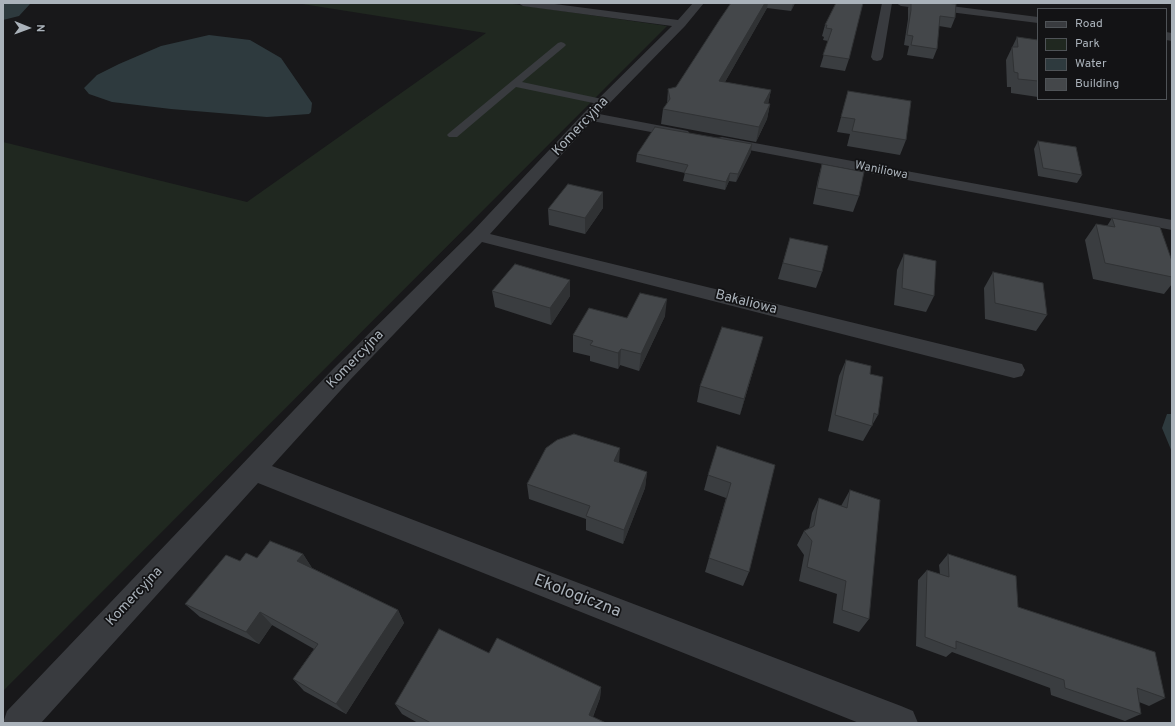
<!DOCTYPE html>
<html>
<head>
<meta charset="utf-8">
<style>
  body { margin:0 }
  #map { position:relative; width:1175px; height:726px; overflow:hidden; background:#18181a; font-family:Overpass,sans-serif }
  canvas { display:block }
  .frame { position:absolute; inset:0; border:4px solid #aab2ba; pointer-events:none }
  .legend { position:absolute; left:1037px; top:8px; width:130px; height:92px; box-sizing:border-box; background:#131315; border:1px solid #4f5357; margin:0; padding:5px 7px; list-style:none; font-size:12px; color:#aab2ba }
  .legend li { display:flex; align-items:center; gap:8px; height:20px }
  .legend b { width:20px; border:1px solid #4f5357 }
  .north { position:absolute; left:8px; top:8px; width:40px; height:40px; -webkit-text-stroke:3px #131315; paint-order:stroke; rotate:91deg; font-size:11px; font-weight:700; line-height:16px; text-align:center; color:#aab2ba }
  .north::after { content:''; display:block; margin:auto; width:14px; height:18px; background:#aab2ba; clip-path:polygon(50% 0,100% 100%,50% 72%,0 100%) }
</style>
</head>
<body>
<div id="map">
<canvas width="1175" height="726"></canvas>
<div class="frame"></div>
<ul class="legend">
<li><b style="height:5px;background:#393b3f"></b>Road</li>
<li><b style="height:11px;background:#202820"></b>Park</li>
<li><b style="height:11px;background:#2e3a3e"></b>Water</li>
<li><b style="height:11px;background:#44474a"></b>Building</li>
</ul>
<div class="north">N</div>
</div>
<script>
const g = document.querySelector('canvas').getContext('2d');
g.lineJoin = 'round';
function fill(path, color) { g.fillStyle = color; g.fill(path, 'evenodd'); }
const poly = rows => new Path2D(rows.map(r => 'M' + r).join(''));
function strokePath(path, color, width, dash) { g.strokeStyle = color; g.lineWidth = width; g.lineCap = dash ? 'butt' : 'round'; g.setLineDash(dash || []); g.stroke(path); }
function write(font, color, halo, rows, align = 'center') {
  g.font = font + ' Overpass,sans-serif'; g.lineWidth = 3.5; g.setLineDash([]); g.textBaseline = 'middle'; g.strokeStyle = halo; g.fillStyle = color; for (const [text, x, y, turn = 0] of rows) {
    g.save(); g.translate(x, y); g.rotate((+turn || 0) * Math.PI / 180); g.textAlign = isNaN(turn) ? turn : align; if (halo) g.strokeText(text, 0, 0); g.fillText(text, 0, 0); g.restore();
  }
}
const green = poly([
  [296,3,506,3,667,26,3,691,3,142,247,202,486,33]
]);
const water = poly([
  [3,3,28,3,30,4,19,16,3,20],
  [209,35,250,40,281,58,312,103,311,112,309,114,267,117,171,109,112,102,89,94,84,88,97,75,119,64,161,46],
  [1167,414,1172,414,1172,452,1162,428]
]);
const service = poly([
  [561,42,564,43,566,45,564,47,522,82,607,100,608,102,607,104,603,105,516,87,457,137,449,137,447,135,449,133,558,43,561,42]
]);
const minor = poly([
  [518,3,547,3,678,20,693,3,704,3,685,26,599,114,683,130,688,131,690,134,688,137,683,138,592,121,490,234,1014,362,1022,364,1025,370,1022,376,1014,378,482,242,350,380,272,466,901,706,913,711,918,723,859,723,258,483,41,723,3,723,7,711,334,368,472,232,584,113,672,26,523,6,518,3],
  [882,3,892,3,883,57,881,60,877,61,873,60,871,57,882,3],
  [896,3,927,3,1038,17,1038,23,901,6,896,3],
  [1166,32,1172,33,1172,41,1166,40,1166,32],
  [722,137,1172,220,1172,230,717,144,715,141,717,138,722,137]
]);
const wall = poly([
  [731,3,795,3,791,11,767,8,725,82,771,90,768,104,770,104,767,119,756,142,661,124,663,109,667,104,668,89,676,87],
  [836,3,849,59,845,71,820,67,828,41,823,40,824,37,822,36,825,25],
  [910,3,953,3,955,18,951,28,939,26,937,49,933,59,907,55,909,46,904,45,908,19,908,8],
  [1017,37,1038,40,1038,97,1011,93,1011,87,1007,87,1006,60],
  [848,91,906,140,900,155,847,146,850,134,837,132],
  [1038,141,1082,175,1077,183,1038,176,1034,149],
  [751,152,736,182,729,181,725,190,683,181,685,173,636,162,637,154],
  [822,164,859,196,853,212,813,204,818,179],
  [603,192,603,208,585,234,549,225,548,209],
  [1112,218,1172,261,1172,284,1164,294,1093,279,1085,240,1096,224,1107,226],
  [790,238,822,272,816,288,778,279],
  [904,254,934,296,926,312,894,305,897,270],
  [993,272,1047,315,1036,331,985,319,984,288],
  [570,280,570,296,551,325,495,307,492,291],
  [665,316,639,371,620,365,618,369,590,361,590,356,573,352,573,335,627,318],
  [758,354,740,415,697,402,700,386],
  [846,360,870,374,878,415,863,441,828,431,839,376],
  [619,463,647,472,645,488,623,544,586,530,586,519,529,499,527,484],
  [775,465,749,572,743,586,705,572,726,498,704,490,708,475],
  [850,490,869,619,859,632,833,623,837,594,799,581,804,555,797,545,804,531,809,529,812,513,819,498,841,506],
  [303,554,312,568,398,610,404,623,346,714,304,691,293,679,314,649,272,625,259,644,200,617,185,604,240,561,257,558],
  [948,554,1018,607,1165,698,1149,706,1139,702,1141,714,1125,721,1051,695,1050,688,952,652,946,657,916,646,918,580,927,570,940,574,939,565],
  [489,653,601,687,600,698,593,717,606,723,418,723,402,714,395,704]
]);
const shadedWall = poly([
  [765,3,768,3,767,8,717,96,719,81],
  [793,3,795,3,791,11],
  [771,90,768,104,764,103],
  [770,104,767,119,756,142,759,127],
  [752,144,751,152,736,182,738,174],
  [730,173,729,181,725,190,726,182],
  [603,192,603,208,585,234,585,218],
  [570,280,570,296,551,325,550,308],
  [667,299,665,316,639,371,641,354],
  [763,337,758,354,740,415,744,399],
  [621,349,620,365,618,369,618,353],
  [620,448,619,464,614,461],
  [647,472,645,488,623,544,624,530],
  [303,554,312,568,307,575,297,561],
  [398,610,404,623,346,714,336,704],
  [260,612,272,625,259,644,246,632],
  [601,687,600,698,590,723,589,715]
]);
const building = poly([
  [731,3,765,3,719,81,771,90,764,103,770,104,759,127,663,109,670,99,668,89,676,87,720,19,731,3],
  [836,3,863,3,849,59,823,55,832,29,826,28,827,25,825,25,836,3],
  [911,3,945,3,956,4,955,18,940,16,937,49,911,45,913,36,907,35,911,10,911,3],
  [1017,37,1038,40,1038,81,1018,79,1018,73,1014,72,1012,47,1018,47,1017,37],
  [848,91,911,101,906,140,852,131,855,119,841,117,848,91],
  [655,127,752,144,738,174,730,173,726,182,684,173,688,165,637,154,655,127],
  [1038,141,1076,147,1082,175,1043,168,1038,141],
  [822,164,864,172,859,196,817,188,822,164],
  [568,184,603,192,585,218,548,209,568,184],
  [1112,218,1160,227,1172,261,1172,277,1105,263,1096,224,1115,227,1112,218],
  [790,238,828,246,822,272,783,263,790,238],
  [904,254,936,261,934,296,902,288,904,254],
  [515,264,570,280,550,308,492,291,515,264],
  [993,272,1043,283,1047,315,995,303,993,272],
  [640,293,667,299,641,354,621,349,618,353,590,345,593,341,573,335,589,308,627,318,640,293],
  [722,327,763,337,744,399,700,386,722,327],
  [846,360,871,366,870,374,883,377,878,415,874,413,872,426,835,415,846,360],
  [574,434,620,448,614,461,647,472,624,530,586,516,590,506,527,484,546,448,557,440,574,434],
  [717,446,775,465,749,572,709,558,731,483,708,475,717,446],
  [850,490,880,500,869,619,842,610,846,581,807,567,812,541,804,531,814,526,819,498,847,508,850,490],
  [270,541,303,554,297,561,398,610,336,704,293,679,318,644,260,612,246,632,185,604,226,555,240,561,246,553,257,558,270,541],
  [948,554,1016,576,1018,607,1155,652,1165,698,1137,688,1141,714,1065,688,1064,680,956,641,956,649,925,637,927,570,949,577,948,554],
  [439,629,489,653,497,638,601,687,589,715,606,723,431,723,395,704,439,629]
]);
const farStreetnames = [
  ["Waniliowa",881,171,11]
];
const streetNames = [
  ["Komercyjna",581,127,-47],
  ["Bakaliowa",746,303,14],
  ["Komercyjna",356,360,-46],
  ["Komercyjna",135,597,-47]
];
const nearStreetnames = [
  ["Ekologiczna",577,597,21]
];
fill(green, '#202820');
fill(water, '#2e3a3e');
fill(service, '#393b3f');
fill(minor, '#393b3f');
fill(wall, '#3a3d40');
fill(shadedWall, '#303234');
fill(building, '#44474a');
strokePath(building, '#303234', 1);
write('12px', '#aab2ba', '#131315', farStreetnames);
write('14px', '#aab2ba', '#131315', streetNames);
write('17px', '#aab2ba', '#131315', nearStreetnames);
</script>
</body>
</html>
